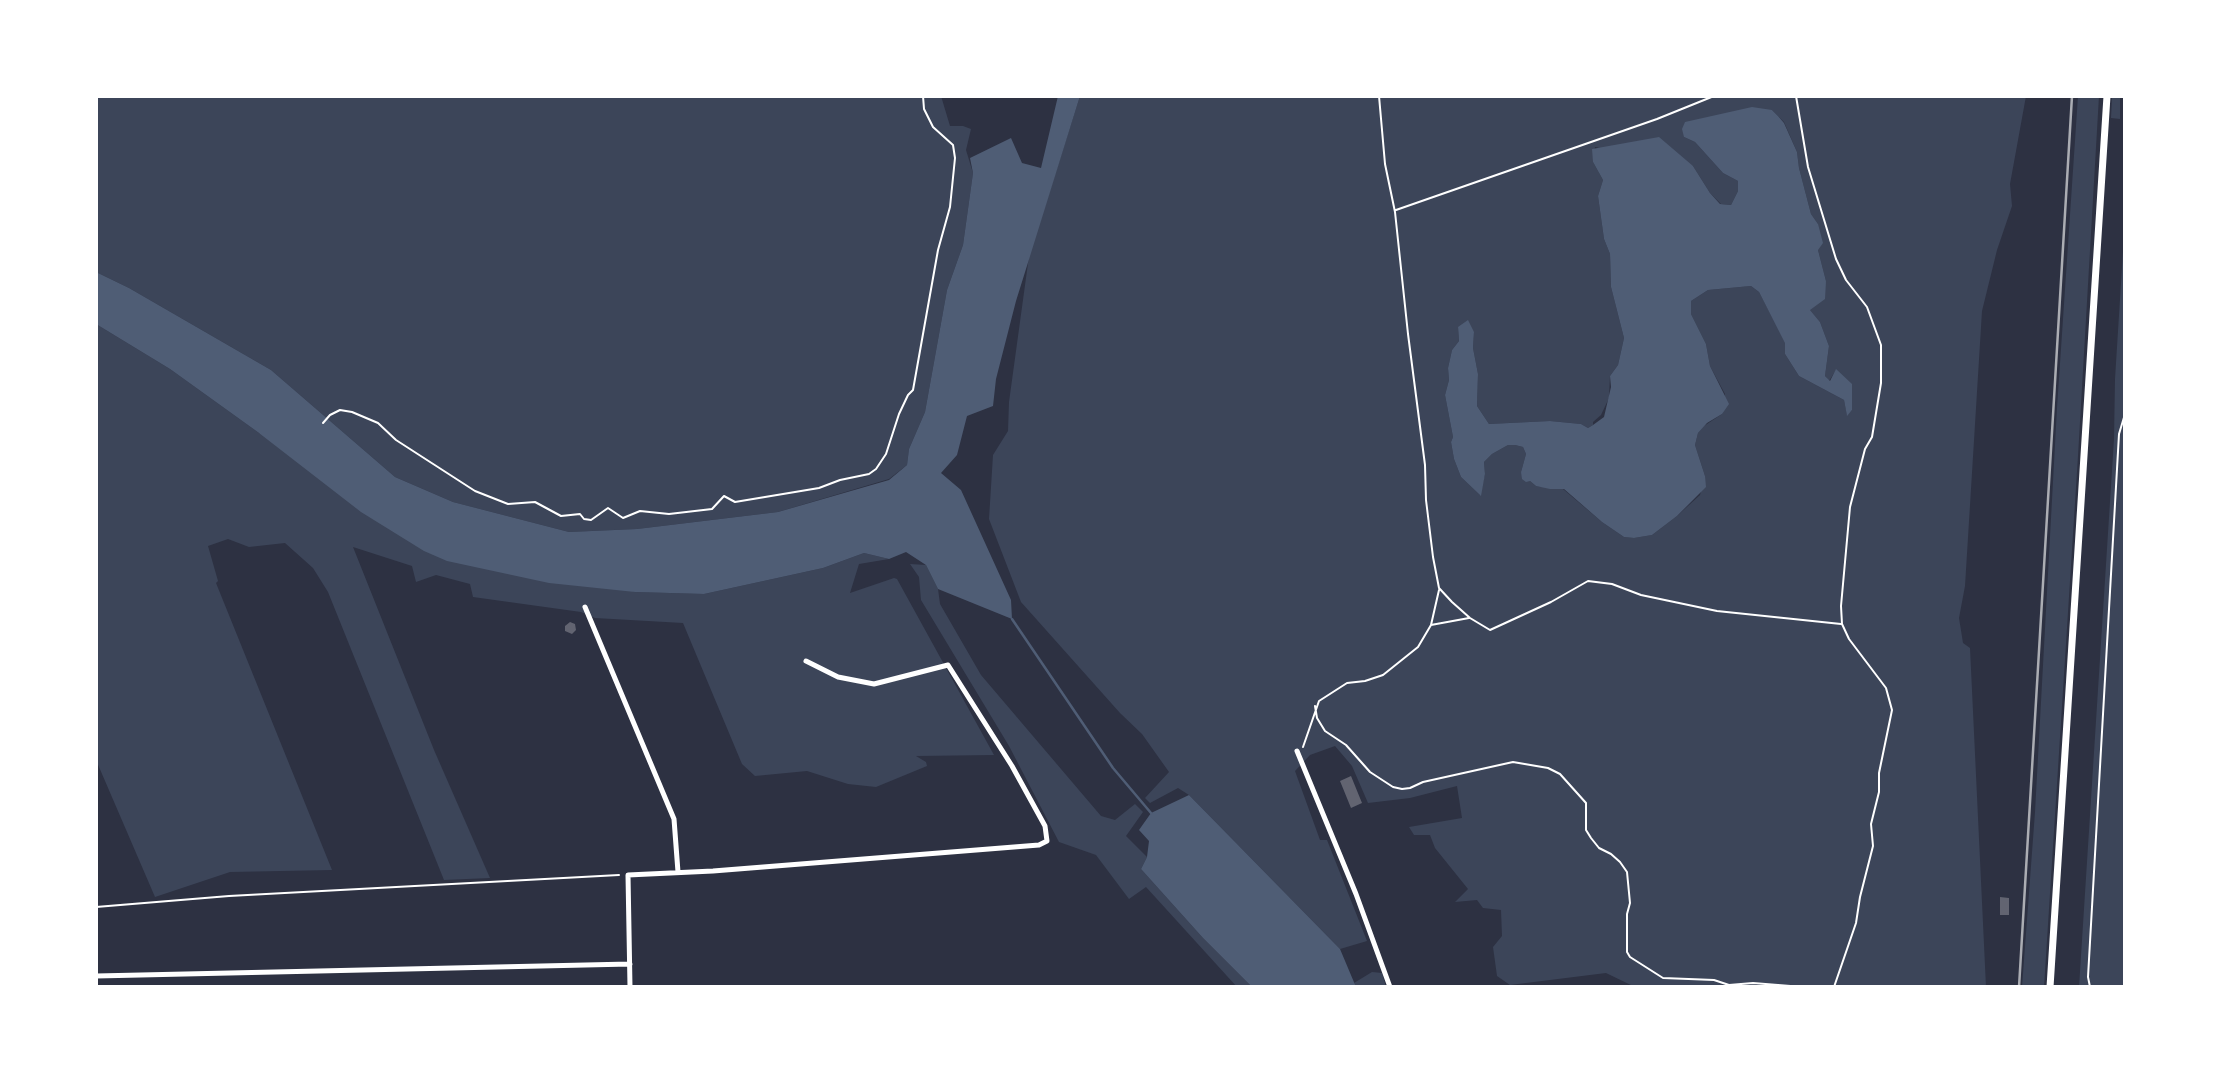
<!DOCTYPE html>
<html>
<head>
<meta charset="utf-8">
<style>
  body { margin:0 }
  #map { position:relative; width:2221px; height:1083px; overflow:hidden; background:#2d3142; font-family:Ubuntu,sans-serif }
  canvas { display:block }
  .frame { position:absolute; inset:0; border:98px solid #fff; pointer-events:none }
</style>
</head>
<body>
<div id="map">
<canvas width="2221" height="1083"></canvas>
<div class="frame"></div>
</div>
<script>
const g = document.querySelector('canvas').getContext('2d');
g.lineJoin = 'round';
function fill(path, color) { g.fillStyle = color; g.fill(path, 'evenodd'); }
const poly = rows => new Path2D(rows.map(r => 'M' + r).join(''));
function strokePath(path, color, width, dash) { g.strokeStyle = color; g.lineWidth = width; g.lineCap = dash ? 'butt' : 'round'; g.setLineDash(dash || []); g.stroke(path); }
const green = poly([
  [96,96,941,96,950,126,963,126,971,129,966,150,973,173,963,245,947,290,925,412,909,449,907,465,889,479,778,512,637,529,569,532,453,502,395,477,271,370,129,288,96,272],
  [1080,96,2026,96,2010,184,2012,206,1997,250,1982,311,1965,586,1959,618,1963,643,1970,648,1986,987,1635,987,1606,973,1510,985,1497,976,1493,947,1502,936,1501,910,1483,908,1477,900,1455,902,1468,889,1435,848,1430,835,1414,835,1409,827,1462,818,1457,786,1410,798,1368,803,1352,766,1335,746,1310,755,1295,771,1320,840,1327,840,1367,941,1340,949,1189,795,1178,788,1150,803,1145,798,1169,772,1142,734,1120,713,1021,602,989,519,993,455,1008,431,1009,402,1029,256],
  [1772,110,1784,122,1797,152,1799,168,1811,214,1818,224,1818,250,1826,281,1809,309,1820,322,1829,346,1825,376,1829,381,1836,370,1852,410,1847,415,1844,400,1799,376,1785,354,1786,343,1759,292,1751,286,1708,290,1691,301,1691,314,1706,344,1710,366,1725,394,1722,414,1704,426,1698,433,1695,445,1705,476,1700,495,1677,516,1652,535,1634,538,1624,537,1602,522,1563,489,1536,486,1530,481,1521,472,1526,454,1523,447,1515,445,1508,445,1492,454,1484,462,1485,474,1480,495,1461,477,1454,459,1451,442,1453,437,1445,395,1449,380,1448,368,1452,350,1459,341,1458,327,1474,332,1473,348,1478,374,1477,406,1489,424,1550,421,1581,424,1588,428,1593,425,1593,422,1601,415,1609,398,1610,376,1618,365,1624,338,1611,287,1610,254,1604,239,1598,196,1603,180,1593,162,1595,147,1693,166,1710,193,1721,204,1731,205,1738,191,1738,181,1723,173,1695,142,1684,137],
  [2078,96,2099,96,2078,456,2044,987,2022,987,2035,812,2057,408],
  [2112,96,2120,96,2120,119,2111,118],
  [2125,219,2125,987,2079,987,2114,439,2115,379],
  [96,324,170,369,259,433,635,592,704,594,823,568,864,553,889,559,859,564,850,593,894,578,897,579,994,755,916,756,926,762,927,766,876,787,848,784,807,771,755,776,742,764,683,623,595,618,581,612,473,597,470,584,436,575,416,582,412,566,353,547,434,750,490,878,444,880,328,592,313,568,285,543,249,547,228,539,208,546,218,581,216,583,332,870,230,872,155,897,96,760],
  [910,564,926,565,938,589,940,604,981,675,1101,816,1115,820,1135,804,1143,812,1126,836,1147,857,1141,869,1203,938,1252,987,1237,987,1146,887,1129,899,1096,855,1059,842,1009,746,921,600,919,577],
  [1372,972,1382,973,1386,987,1356,987,1354,983]
]);
const water = poly([
  [1058,96,1080,96,1016,301,996,379,993,406,967,416,957,455,941,473,961,490,1011,600,1012,619,938,589,926,565,906,552,889,559,864,553,823,568,704,594,635,592,549,583,447,561,424,551,361,512,259,433,170,369,96,324,96,272,129,288,271,370,395,477,453,502,569,532,637,529,778,512,889,480,907,465,909,449,925,412,947,290,963,245,973,173,970,158,1011,138,1022,163,1041,168],
  [1752,107,1772,110,1778,116,1784,123,1797,152,1799,168,1811,214,1818,224,1823,243,1818,250,1826,281,1825,299,1810,310,1820,322,1829,346,1825,376,1830,381,1836,369,1852,384,1852,410,1847,416,1844,400,1799,376,1785,354,1785,343,1759,292,1751,286,1708,290,1691,301,1691,314,1706,344,1710,366,1729,404,1722,414,1707,423,1698,433,1695,445,1705,476,1706,487,1677,516,1652,535,1634,538,1624,537,1602,522,1564,489,1550,489,1536,486,1530,481,1526,482,1522,479,1521,472,1526,454,1523,447,1515,445,1508,445,1492,454,1484,462,1485,474,1481,496,1461,477,1454,459,1451,442,1453,437,1445,395,1449,380,1448,368,1452,350,1459,341,1458,327,1468,320,1474,332,1473,348,1478,374,1477,406,1489,424,1550,421,1581,424,1588,428,1593,425,1604,417,1611,387,1610,376,1618,365,1624,338,1611,287,1610,254,1604,239,1598,196,1603,180,1593,162,1592,149,1659,137,1693,166,1710,193,1720,204,1731,205,1738,191,1738,181,1723,173,1695,142,1684,137,1682,129,1685,122],
  [1189,795,1340,949,1356,987,1252,987,1203,938,1141,869,1147,857,1149,841,1139,830,1151,813]
]);
const stream = poly([
  [1012,619,1113,768,1151,813]
]);
const building = poly([
  [570,622,575,624,576,630,572,634,565,631,565,626],
  [1351,776,1362,803,1351,808,1340,781],
  [2000,897,2009,898,2009,915,2000,915]
]);
const path = poly([
  [1379,96,1385,164,1395,212,1408,334,1425,465,1426,500,1433,557,1439,588,1452,602,1470,618,1490,630,1551,602,1588,581,1612,584,1641,595,1717,611,1841,624],
  [1796,96,1808,167,1836,259,1846,280,1867,307,1881,345,1881,383,1872,437,1865,449,1850,507,1841,606,1842,624,1849,639,1886,688,1892,710,1879,773,1879,792,1871,824,1873,846,1860,897,1856,923,1834,987],
  [1396,210,1657,119,1714,96],
  [323,423,330,415,340,410,352,412,378,423,396,440,475,491,508,504,535,502,561,516,580,514,584,519,591,520,608,508,623,518,640,511,669,514,712,509,724,496,735,502,819,488,840,480,869,474,876,469,886,454,899,414,908,395,913,390,938,250,950,207,955,158,953,145,933,127,924,109,923,96],
  [1431,625,1469,618],
  [1315,706,1317,718,1325,731,1346,745,1370,772,1393,787,1402,789,1410,788,1423,782,1513,762,1548,768,1560,774,1586,803,1586,830,1591,838,1599,848,1611,854,1620,862,1627,872,1630,903,1627,914,1627,952,1630,957,1663,978,1714,980,1729,985,1753,983,1803,987],
  [1303,747,1319,701,1347,683,1365,681,1383,675,1418,647,1431,625,1439,590],
  [96,907,229,896,619,875],
  [2090,987,2088,977,2119,434,2125,414]
]);
const minor = poly([
  [585,607,674,819,678,872],
  [1297,751,1356,894,1390,987],
  [96,976,630,964],
  [630,987,628,875,713,871,1039,845,1047,841,1045,826,1012,766,948,665,874,684,838,677,806,661]
]);
const tertiary = poly([
  [2050,987,2107,96]
]);
const rail = poly([
  [2019,987,2072,96]
]);
fill(green, '#3c4559');
fill(water, '#4f5d75');
strokePath(stream, '#4f5d75', 2.5);
fill(building, '#626471');
strokePath(path, '#fff', 2);
strokePath(minor, '#fff', 5);
strokePath(tertiary, '#fff', 7);
strokePath(rail, '#abadb3', 2.5);
</script>
</body>
</html>
